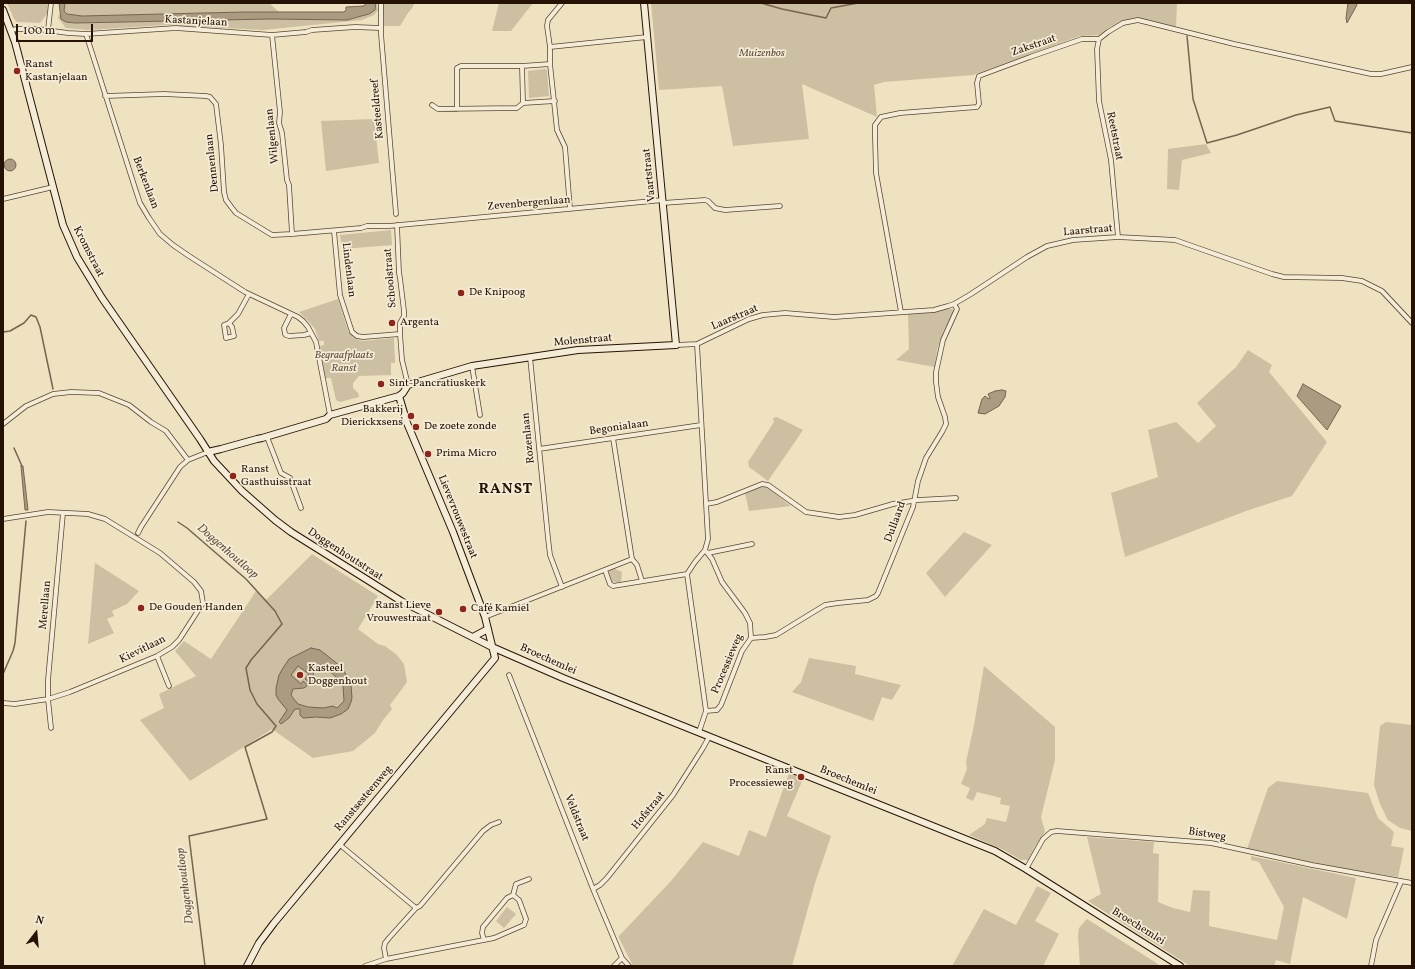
<!DOCTYPE html>
<html>
<head>
<meta charset="utf-8">
<style>
  body { margin:0 }
  #map { position:relative; width:1415px; height:969px; overflow:hidden; background:#efe2c1; font-family:Vollkorn,serif }
  canvas { display:block }
  .frame { position:absolute; inset:0; border:4px solid #261204; pointer-events:none }
  .north { position:absolute; left:16px; top:913px; width:40px; height:40px; -webkit-text-stroke:3px #f5ecd7; paint-order:stroke; rotate:16deg; font-size:11px; font-weight:700; line-height:16px; text-align:center; color:#261204 }
  .north::after { content:''; display:block; margin:auto; width:14px; height:18px; background:#261204; clip-path:polygon(50% 0,100% 100%,50% 72%,0 100%) }
  .scale { position:absolute; left:16px; top:24px; width:77px; height:18px; box-sizing:border-box; border:2px solid #261204; border-top:0; padding-left:5px; font-size:12px; line-height:14px; white-space:nowrap; color:#261204; -webkit-text-stroke:3px #f5ecd7; paint-order:stroke }
</style>
</head>
<body>
<div id="map">
<canvas width="1415" height="969"></canvas>
<div class="frame"></div>
<div class="north">N</div>
<div class="scale">100 m</div>
</div>
<script>
const g = document.querySelector('canvas').getContext('2d');
g.lineJoin = 'round';
function fill(path, color) { g.fillStyle = color; g.fill(path, 'evenodd'); }
const poly = rows => new Path2D(rows.map(r => 'M' + r).join(''));
function strokePath(path, color, width, dash) { g.strokeStyle = color; g.lineWidth = width; g.lineCap = dash ? 'butt' : 'round'; g.setLineDash(dash || []); g.stroke(path); }
function write(font, color, halo, rows, align = 'center') {
  g.font = font + ' Vollkorn,serif'; g.lineWidth = 3.5; g.setLineDash([]); g.textBaseline = 'middle'; g.strokeStyle = halo; g.fillStyle = color; for (const [text, x, y, turn = 0] of rows) {
    g.save(); g.translate(x, y); g.rotate((+turn || 0) * Math.PI / 180); g.textAlign = isNaN(turn) ? turn : align; if (halo) g.strokeText(text, 0, 0); g.fillText(text, 0, 0); g.restore();
  }
}
const green = poly([
  [7,3,48,3,47,14,40,23,17,22,14,19],
  [65,3,269,3,279,12,82,16,67,14,64,11],
  [376,3,378,10,374,15,362,20,263,30,166,25,88,30,66,28,58,18,59,14,63,20,75,23,270,19,347,20,364,16,376,8],
  [383,3,414,3,413,7,408,13,400,26,384,26],
  [499,3,533,3,511,31,492,31],
  [651,3,1177,3,1176,27,1138,18,1129,19,1110,27,1099,35,1080,36,973,75,884,82,874,85,877,117,802,84,809,139,733,146,722,86,659,90],
  [545,69,547,70,549,96,529,98,528,71],
  [374,119,379,163,326,171,321,121],
  [1206,144,1211,153,1182,160,1179,190,1167,189,1168,149],
  [391,230,392,245,342,249,340,235],
  [338,299,348,331,354,338,362,341,394,338,395,363,391,363,391,375,359,376,353,383,353,388,358,393,359,397,340,402,336,400,331,378,325,378,320,346,324,345,324,341,319,341,315,329,309,322,299,312],
  [950,308,953,310,954,313,944,330,937,350,935,367,896,360,909,349,908,314,923,313],
  [1248,350,1272,365,1269,372,1327,442,1292,496,1246,511,1125,557,1111,493,1158,477,1148,430,1176,422,1198,443,1216,426,1197,403,1236,367],
  [777,417,803,430,768,481,749,467,748,462,774,422,773,418],
  [762,486,767,487,791,506,749,511,745,493],
  [964,532,992,545,945,597,926,573],
  [312,554,378,596,358,629,378,644,385,646,397,655,404,664,407,682,390,705,392,709,383,720,375,733,353,751,313,758,272,729,190,781,140,720,164,708,159,694,196,676,175,651,184,641,211,659,256,591,266,600],
  [95,563,139,591,127,604,112,611,114,616,107,619,114,633,88,644],
  [611,567,622,572,621,582,612,582,609,572],
  [809,658,856,666,855,674,901,685,892,700,882,697,873,721,792,692,801,682],
  [984,666,1055,727,1055,760,1041,817,1045,832,1034,848,1029,860,1021,860,1004,850,969,835,985,824,987,818,1006,822,1010,806,1000,804,1001,798,977,792,973,801,966,798,970,788,961,784,967,769,966,762,974,725],
  [1386,722,1412,725,1412,831,1400,828,1388,820,1380,804,1374,785,1380,726],
  [789,773,803,779,787,816,831,836,815,883,792,966,633,966,619,938,619,936,671,881,703,842,739,856,749,830,766,837],
  [1277,781,1368,793,1378,818,1394,832,1391,846,1404,848,1398,877,1333,867,1247,849,1268,788],
  [1087,837,1154,842,1153,853,1159,854,1158,902,1173,908,1190,912,1193,890,1210,891,1209,926,1277,940,1284,907,1259,862,1251,860,1251,856,1356,878,1347,919,1303,897,1290,964,1276,960,1274,966,1190,966,1088,901,1101,894],
  [1037,886,1051,893,1035,921,1059,934,1043,966,952,966,984,909,1016,925],
  [507,907,516,914,504,928,496,921],
  [1087,919,1158,964,1158,966,1080,966,1078,936,1079,928]
]);
const water = poly([
  [59,3,65,3,64,11,67,14,82,16,244,12,344,12,346,10,346,7,364,6,366,3,376,3,375,10,369,14,347,20,270,19,75,23,66,22,61,19,59,3],
  [1348,3,1356,3,1357,5,1347,23,1346,18,1348,3],
  '4 165a6 6 0 1 1 12 0a6 6 0 1 1-12 0Z',
  [1303,384,1341,406,1327,430,1297,396,1303,384],
  [1002,390,1006,391,1005,397,999,406,985,414,978,413,982,399,985,396,989,399,990,398,988,394,995,391,1002,390],
  [21,466,23,466,24,475,28,510,25,510,21,466],
  [311,648,320,650,339,665,344,671,351,685,352,698,351,702,348,709,341,714,330,718,316,717,303,718,300,715,300,709,295,709,289,718,281,724,279,722,287,710,278,699,276,695,276,688,279,675,283,668,289,659,311,648],
  [320,665,324,666,335,676,343,685,344,701,337,708,333,706,323,708,308,707,298,704,293,698,291,695,293,689,304,688,308,685,303,681,301,684,291,675,298,666,309,674,305,679,310,683,314,679,313,677,314,668,320,665]
]);
const stream = poly([
  [761,3,782,9,826,18,831,8,858,3],
  [1411,3,1412,4],
  [1187,36,1193,99,1207,143,1237,135,1296,115,1330,107,1335,121,1412,133],
  [3,332,10,331,24,323,31,315,36,317,40,327,53,389],
  [14,448,22,466],
  [178,522,187,528,246,579,275,611,282,624,251,660,246,668,250,690,257,704,276,726,272,732,245,747,267,819,189,836,205,966],
  [3,674,13,651,15,643,26,521]
]);
const street = poly([
  [381,3,381,34,396,214],
  [562,3,548,20,547,26,550,47,550,64,557,130,565,147,570,209],
  [11,30,17,29,38,29,68,33,86,34,176,28,272,35,306,32,312,30,355,27,380,28],
  [48,30,51,3],
  [86,34,135,188,140,203,149,218,160,234,173,245,189,256,245,292,298,317,303,321,308,327,316,342,330,415],
  [272,35,280,112,279,123,282,133,287,180,289,185,292,234],
  [1099,39,1108,32,1123,23,1138,20,1234,44,1371,74,1381,74,1412,67],
  [1099,39,1097,49,1099,101,1111,160,1118,237],
  [550,47,647,37],
  [522,66,523,103],
  [105,96,164,94,206,96,210,97,216,104,221,145,224,192,226,200,232,208,236,213,272,235,292,234,361,228,367,226,389,226,663,200],
  [432,105,438,109,517,108,523,103,555,101],
  [457,109,457,68,461,66,522,66,550,64],
  [3,199,53,187],
  [663,203,705,200,708,201,715,208,725,210,780,206],
  [397,225,399,273,400,278,404,311,404,316,400,323,400,334,402,360,408,385],
  [334,231,340,295,352,332,357,336,363,337,400,334],
  [901,312,876,173,875,136,875,125,881,117,900,113,977,107,979,104,977,83,979,76,1030,57,1082,39,1099,39],
  [291,314,284,328,285,334,286,335,289,336,304,335,311,333],
  [229,323,232,327,234,336,226,338,224,325,229,323,238,314,249,294],
  [676,345,697,344,749,319,763,315,785,313,834,317,934,310,948,306,954,304,971,294,1027,257,1047,246,1073,240,1118,237,1175,240,1272,274,1284,277,1342,278,1362,281,1382,291,1412,323],
  [530,357,548,538,550,555,562,587],
  [472,366,480,415],
  [3,424,26,406,53,394,71,392,99,393,129,405,151,422,166,431,188,460],
  [267,437,281,473,290,478,301,508],
  [613,438,632,559,637,565,642,581],
  [539,449,701,425],
  [706,504,717,502,762,484,768,485,806,512,839,517,855,515,893,504,918,500,956,498],
  [3,519,48,512,88,514,105,519,160,553,194,582,201,591,203,603,179,640,172,647,157,656,70,692,48,699,15,704,3,703],
  [138,533,141,527,180,467,188,460,208,452],
  [705,550,712,559,722,582,745,613,750,623,751,638,742,651,721,705,717,710,706,711],
  [708,553,752,544],
  [605,570,610,584,613,586,687,574],
  [687,574,695,562,705,550,708,539,697,344],
  [687,574,706,711,699,732],
  [485,617,632,559],
  [751,638,765,637,776,635,825,605,838,603,868,600,876,596,878,593,913,507,918,481,926,458,942,432,946,424,945,417,938,397,936,382,936,372,943,340,957,309,954,304],
  [157,656,169,686],
  [509,675,593,889,622,958,614,966],
  [51,728,48,699,48,680,63,513],
  [339,844,416,908],
  [1026,869,1043,839,1051,832,1057,831,1211,843,1312,865,1412,883],
  [593,889,600,885,607,878,673,795,703,748,709,737],
  [484,940,482,933,483,927,507,898,513,895],
  [622,958,629,966],
  [386,959,384,948,385,943,389,938,416,908,420,906,483,831,491,825,499,822],
  [365,966,386,959,494,938,524,925,526,919,519,900,513,895,516,884,529,879],
  [1371,966,1376,940,1401,882]
]);
const secondary = poly([
  [3,10,15,42,63,225,77,257,102,298,200,439,214,461,242,491,275,520,291,532,401,601,492,647,563,678,995,851,1026,869,1180,966],
  [208,452,221,449,257,439,262,438,326,419,330,415,399,396,403,393,408,385,472,366,578,350,676,345,644,3],
  [473,637,488,629],
  [247,966,259,943,274,923,495,658,485,617,453,532,407,423,399,396]
]);
const markers = [
  [17,71,4,"#8f2418"],
  [461,293,4,"#8f2418"],
  [392,323,4,"#8f2418"],
  [381,384,4,"#8f2418"],
  [411,416,4,"#8f2418"],
  [416,427,4,"#8f2418"],
  [428,454,4,"#8f2418"],
  [233,476,4,"#8f2418"],
  [141,608,4,"#8f2418"],
  [463,609,4,"#8f2418"],
  [439,612,4,"#8f2418"],
  [300,675,4,"#8f2418"],
  [801,777,4,"#8f2418"]
];
const streetNames = [
  ["Kastanjelaan",196,22,3],
  ["Zakstraat",1034,46,-19],
  ["Kasteeldreef",378,109,-95],
  ["Wilgenlaan",273,136,-96],
  ["Reetstraat",1114,136,79],
  ["Dennenlaan",213,163,-96],
  ["Vaartstraat",650,175,-96],
  ["Berkenlaan",145,183,69],
  ["Zevenbergenlaan",529,204,-5],
  ["Laarstraat",1088,231,-5],
  ["Kromstraat",88,252,63],
  ["Lindenlaan",348,270,83],
  ["Schoolstraat",391,278,-95],
  ["Laarstraat",735,318,-23],
  ["Molenstraat",583,341,-5],
  ["Begonialaan",619,428,-8],
  ["Rozenlaan",529,438,-96],
  ["Lievevrouwestraat",457,517,68],
  ["Dullaard",896,522,-70],
  ["Doggenhoutstraat",345,555,33],
  ["Merellaan",46,605,-85],
  ["Kievitlaan",143,650,-26],
  ["Broechemlei",548,660,24],
  ["Processieweg",728,664,-67],
  ["Broechemlei",848,781,22],
  ["Ranstsesteenweg",364,799,-50],
  ["Hofstraat",649,811,-51],
  ["Veldstraat",576,818,68],
  ["Bistweg",1207,835,9],
  ["Broechemlei",1138,927,32]
];
const parkNames = [
  ["Muizenbos",762,54],
  ["Begraafplaats",344,356],
  ["Ranst",344,369]
];
const poiNames = [
  ["Ranst",25,65],
  ["Kastanjelaan",25,78],
  ["De Knipoog",469,293],
  ["Argenta",400,323],
  ["Sint-Pancratiuskerk",389,384],
  ["Bakkerij",403,410,"right"],
  ["Dierickxsens",403,423,"right"],
  ["De zoete zonde",424,427],
  ["Prima Micro",436,454],
  ["Ranst",241,470],
  ["Gasthuisstraat",241,483],
  ["Ranst Lieve",431,606,"right"],
  ["Vrouwestraat",431,619,"right"],
  ["De Gouden Handen",149,608],
  ["Café Kamiel",471,609],
  ["Kasteel",308,669],
  ["Doggenhout",308,682],
  ["Ranst",793,771,"right"],
  ["Processieweg",793,784,"right"]
];
const waterNames = [
  ["Doggenhoutloop",227,552,41],
  ["Doggenhoutloop",186,886,-97]
];
const districtNames = [
  ["RANST",506,490]
];
fill(green, '#cdbfa1');
fill(water, '#ab9b81');
strokePath(water, '#76644f', 1);
strokePath(stream, '#76644f', 1.5);
strokePath(street, '#584633', 5.5);
strokePath(secondary, '#261204', 8);
strokePath(street, '#f5ecd7', 4);
strokePath(secondary, '#f5ecd7', 6);
for (const [x, y, r, color] of markers) { const dot = new Path2D(); dot.arc(x, y, r, 0, 2 * Math.PI); g.fillStyle = color; g.fill(dot); strokePath(dot, '#f5ecd7', 1.5); }
write('11px', '#261204', '#f5ecd7', streetNames);
write('italic 11px', '#604f3b', '#f5ecd7', parkNames);
write('11px', '#261204', '#f5ecd7', poiNames, 'left');
write('italic 12px', '#62503c', '#f5ecd7', waterNames);
g.letterSpacing = '1px';
write('bold 15px', '#261204', '#f5ecd7', districtNames);
g.letterSpacing = '0px';
</script>
</body>
</html>
